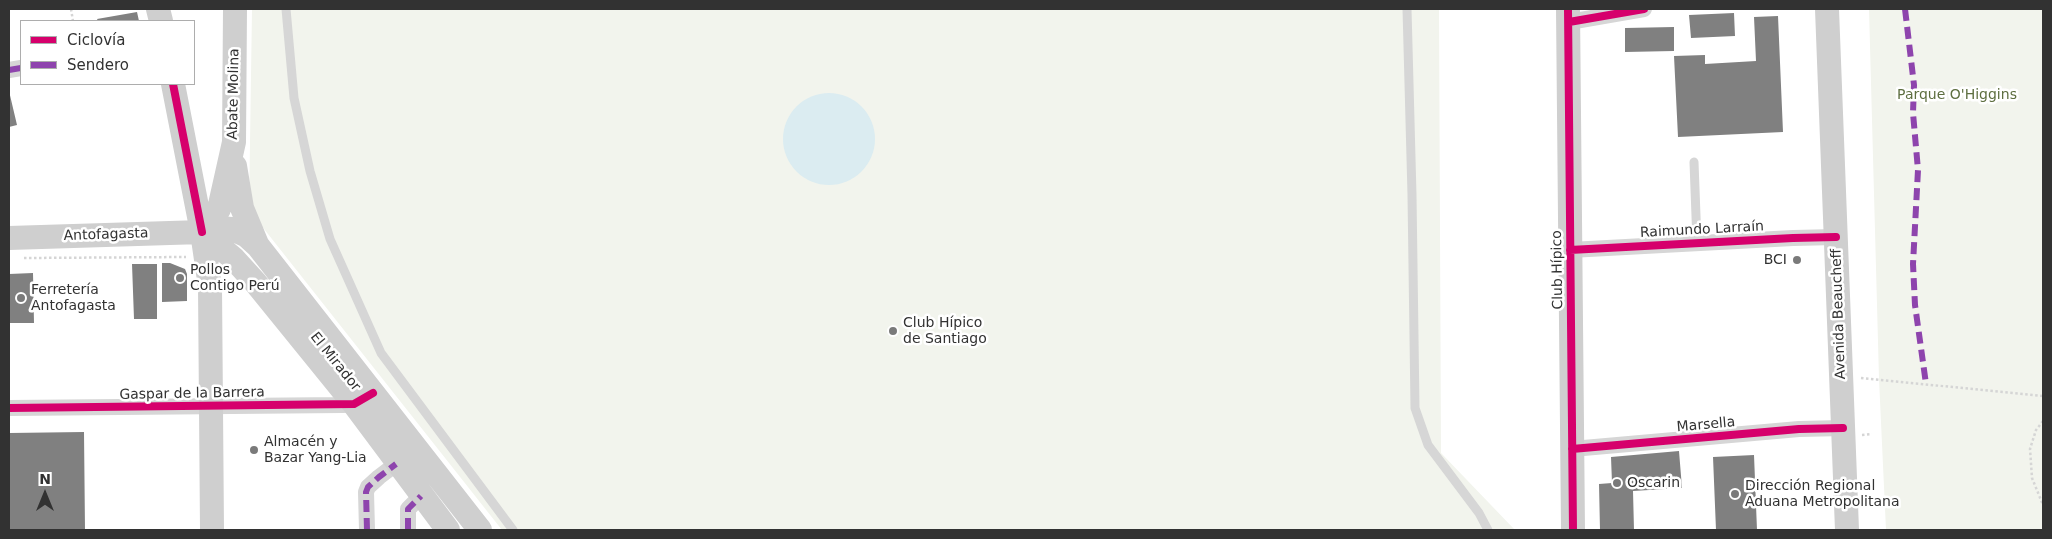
<!DOCTYPE html>
<html>
<head>
<meta charset="utf-8">
<style>
  body { margin:0 }
  #map { position:relative; width:2052px; height:539px; overflow:hidden; background:#fff; font-family:"DejaVu Sans",sans-serif }
  canvas { display:block }
  .frame { position:absolute; inset:0; border:10px solid #323232; pointer-events:none }
  .legend { position:absolute; left:20px; top:20px; width:175px; height:65px; box-sizing:border-box; background:#fff; border:1px solid #adadad; margin:0; padding:6px 9px; list-style:none; font-size:15px; color:#323232 }
  .legend li { display:flex; align-items:center; gap:10px; height:25px }
  .legend b { width:25px; border:1px solid #adadad }
  .north { position:absolute; left:20px; top:469px; width:50px; height:50px; -webkit-text-stroke:4px #fff; paint-order:stroke; rotate:0deg; font-size:14px; font-weight:700; line-height:20px; text-align:center; color:#323232 }
  .north::after { content:''; display:block; margin:auto; width:18px; height:22px; background:#323232; clip-path:polygon(50% 0,100% 100%,50% 72%,0 100%) }
</style>
</head>
<body>
<div id="map">
<canvas width="2052" height="539"></canvas>
<div class="frame"></div>
<ul class="legend">
<li><b style="height:6px;background:#d6006c"></b>Ciclovía</li>
<li><b style="height:6px;background:#8e44ad"></b>Sendero</li>
</ul>
<div class="north">N</div>
</div>
<script>
const g = document.querySelector('canvas').getContext('2d');
g.lineJoin = 'round';
function fill(path, color) { g.fillStyle = color; g.fill(path, 'evenodd'); }
const poly = rows => new Path2D(rows.map(r => 'M' + r).join(''));
function strokePath(path, color, width, dash) { g.strokeStyle = color; g.lineWidth = width; g.lineCap = dash ? 'butt' : 'round'; g.setLineDash(dash || []); g.stroke(path); }
function write(font, color, halo, rows, align = 'center') {
  g.font = font + ' "DejaVu Sans",sans-serif'; g.lineWidth = 5; g.setLineDash([]); g.textBaseline = 'middle'; g.strokeStyle = halo; g.fillStyle = color; for (const [text, x, y, turn = 0] of rows) {
    g.save(); g.translate(x, y); g.rotate((+turn || 0) * Math.PI / 180); g.textAlign = isNaN(turn) ? turn : align; if (halo) g.strokeText(text, 0, 0); g.fillText(text, 0, 0); g.restore();
  }
}
const green = poly([
  [252,9,1439,9,1441,453,1515,530,502,530,249,210],
  [1869,9,2043,9,2043,530,1886,530,1879,379]
]);
const water = poly([
  '783 139a46 46 0 1 1 92 0a46 46 0 1 1-92 0Z'
]);
const building = poly([
  [137,12,139,21,98,21,97,19],
  [1734,13,1735,36,1691,38,1689,15],
  [1778,16,1783,132,1678,137,1674,56,1705,55,1705,64,1756,61,1754,17],
  [1674,27,1674,51,1625,52,1625,28],
  [9,91,17,125,9,127],
  [162,263,170,263,185,269,187,274,187,301,162,302],
  [132,264,157,264,157,319,134,319],
  [33,273,34,323,9,323,9,274],
  [84,432,85,530,9,530,9,433],
  [1679,451,1682,488,1633,491,1634,530,1600,530,1599,484,1612,483,1611,457],
  [1754,455,1757,530,1716,530,1713,457]
]);
const path = poly([
  [71,9,73,21],
  [24,258,186,257],
  [1861,378,2043,396],
  [2043,421,2036,430,2030,449,2032,478,2043,505],
  [1862,435,1872,434]
]);
const lane = poly([
  [286,9,294,98,310,171,330,239,381,353,513,530],
  [1407,9,1412,195,1415,408,1428,445,1479,513,1488,530],
  [1694,162,1697,243]
]);
const street = poly([
  [1569,22,1644,9],
  [9,70,21,68],
  [1570,250,1793,238,1836,237],
  [9,408,343,405,354,404,360,401],
  [1572,449,1799,429,1843,428],
  [367,530,366,492,368,487,379,477,396,464],
  [408,530,408,509,421,496]
]);
const secondary = poly([
  [158,9,161,21],
  [1568,9,1573,530],
  [1827,9,1847,530],
  [173,84,202,232,210,287,212,530],
  [235,166,242,208,257,244],
  [202,232,234,259,255,282,354,404,448,530],
  [202,232,219,209,234,142,235,9],
  [9,238,202,232,217,228,232,229,247,236,258,246,480,530]
]);
const quiet = poly([
  [1905,9,1914,85,1913,113,1918,170,1913,264,1915,305,1926,384],
  [9,70,21,68],
  [367,530,366,492,368,487,379,477,396,464],
  [408,530,408,509,421,496]
]);
const cycleway = poly([
  [1568,9,1573,530],
  [1569,22,1644,9],
  [173,84,202,232],
  [1570,250,1793,238,1836,237],
  [9,408,354,404,373,393],
  [1572,449,1799,429,1843,428]
]);
const markers = [
  [1797,260,5,"#7a7a7a"],
  [180,278,5,"#7a7a7a"],
  [21,298,5,"#7a7a7a"],
  [893,331,5,"#7a7a7a"],
  [254,450,5,"#7a7a7a"],
  [1617,483,5,"#7a7a7a"],
  [1735,494,5,"#7a7a7a"]
];
const streetNames = [
  ["Abate Molina",234,94,-89],
  ["Raimundo Larraín",1702,230,-3],
  ["Antofagasta",106,235,-2],
  ["Club Hípico",1558,270,-91],
  ["Avenida Beaucheff",1839,314,-92],
  ["El Mirador",335,362,51],
  ["Gaspar de la Barrera",192,394,-1],
  ["Marsella",1706,425,-5]
];
const parkNames = [
  ["Parque O'Higgins",1957,95]
];
const poiNames = [
  ["BCI",1787,260,"right"],
  ["Pollos",190,270],
  ["Contigo Perú",190,286],
  ["Ferretería",31,290],
  ["Antofagasta",31,306],
  ["Club Hípico",903,323],
  ["de Santiago",903,339],
  ["Almacén y",264,442],
  ["Bazar Yang-Lia",264,458],
  ["Oscarin",1627,483],
  ["Dirección Regional",1745,486],
  ["Aduana Metropolitana",1745,502]
];
fill(green, '#f2f4ed');
fill(water, '#dbecf1');
fill(building, '#808080');
strokePath(path, '#d5d5d5', 2.5, [2.5, 2.5]);
strokePath(lane, '#d6d6d6', 9);
strokePath(street, '#d6d6d6', 16);
strokePath(secondary, '#cfcfcf', 24);
strokePath(quiet, '#8e44ad', 6, [12, 6]);
strokePath(cycleway, '#d6006c', 8);
for (const [x, y, r, color] of markers) { const dot = new Path2D(); dot.arc(x, y, r, 0, 2 * Math.PI); g.fillStyle = color; g.fill(dot); strokePath(dot, '#fff', 2); }
write('14px', '#323232', '#fff', streetNames);
write('14px', '#5d6e3f', '#fff', parkNames);
write('14px', '#323232', '#fff', poiNames, 'left');
</script>
</body>
</html>
